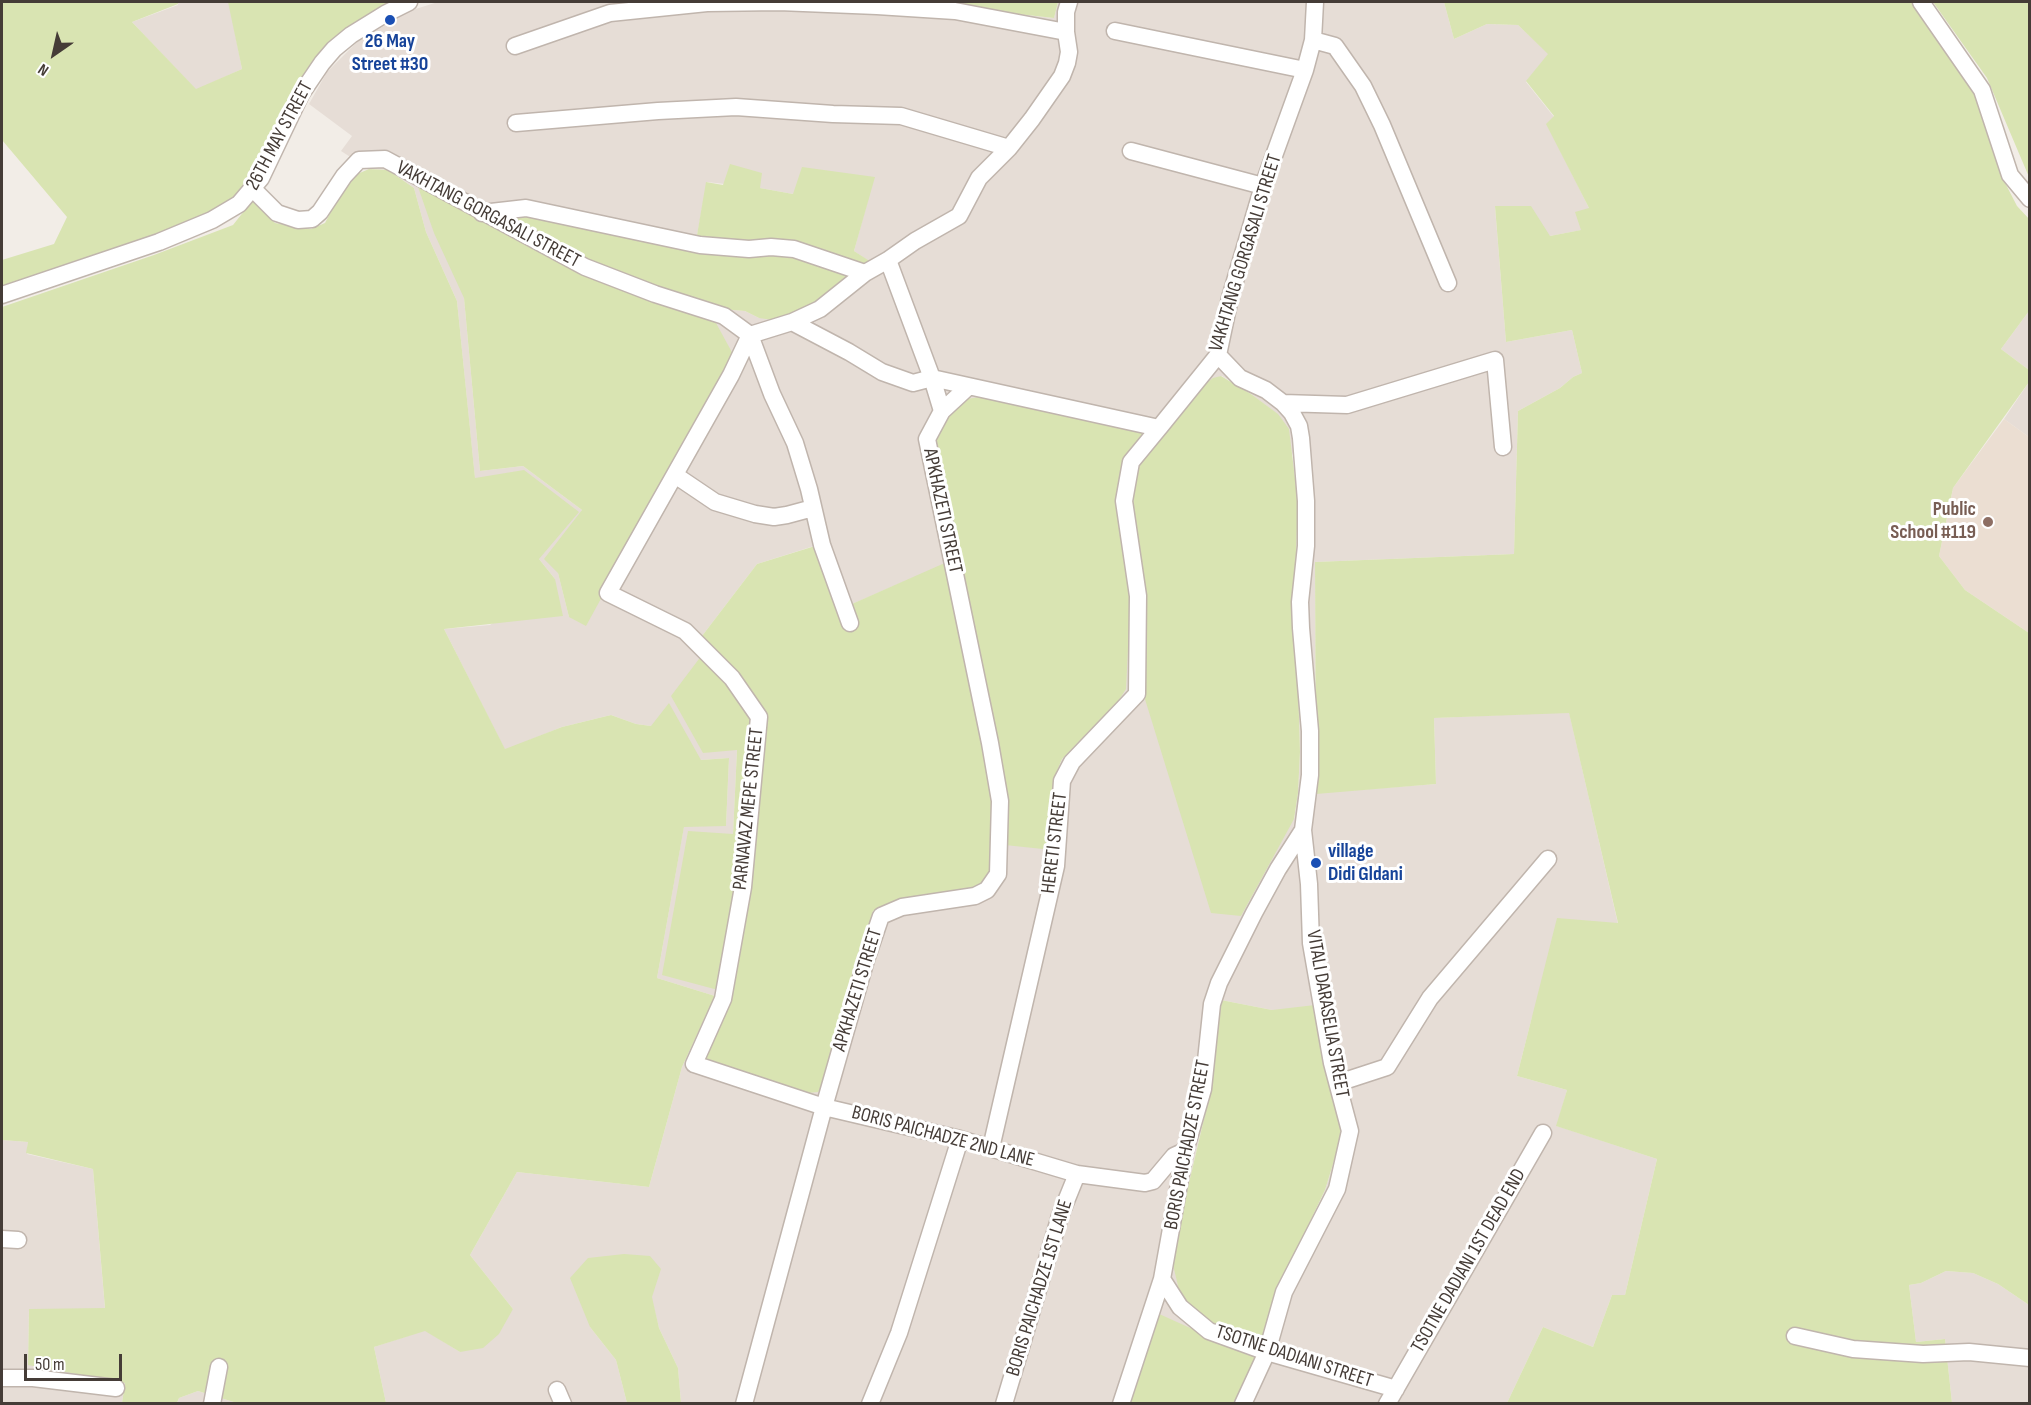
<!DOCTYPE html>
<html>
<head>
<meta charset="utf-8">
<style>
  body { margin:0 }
  #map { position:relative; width:2031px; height:1405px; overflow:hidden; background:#f2ede7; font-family:"Sofia Sans Condensed",sans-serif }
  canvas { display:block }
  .frame { position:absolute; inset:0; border:3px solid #453c37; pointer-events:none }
  .north { position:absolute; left:24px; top:24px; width:60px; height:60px; -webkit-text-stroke:4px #fff; paint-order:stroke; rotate:214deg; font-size:16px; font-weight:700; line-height:24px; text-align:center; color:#453c37 }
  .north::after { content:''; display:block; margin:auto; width:21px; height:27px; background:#453c37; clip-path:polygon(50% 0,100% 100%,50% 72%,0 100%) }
  .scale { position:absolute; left:24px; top:1354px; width:98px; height:27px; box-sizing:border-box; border:3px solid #453c37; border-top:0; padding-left:8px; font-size:18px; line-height:21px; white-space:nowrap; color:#453c37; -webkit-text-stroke:4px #fff; paint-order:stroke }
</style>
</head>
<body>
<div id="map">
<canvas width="2031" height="1405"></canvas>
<div class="frame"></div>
<div class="north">N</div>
<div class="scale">50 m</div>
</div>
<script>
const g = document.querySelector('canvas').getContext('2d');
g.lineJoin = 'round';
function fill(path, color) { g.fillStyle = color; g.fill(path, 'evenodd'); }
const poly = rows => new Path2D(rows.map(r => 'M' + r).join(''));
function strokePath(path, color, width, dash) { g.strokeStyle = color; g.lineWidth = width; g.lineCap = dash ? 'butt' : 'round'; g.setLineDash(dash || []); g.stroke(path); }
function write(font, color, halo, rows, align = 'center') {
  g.font = font + ' "Sofia Sans Condensed",sans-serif'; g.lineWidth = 6; g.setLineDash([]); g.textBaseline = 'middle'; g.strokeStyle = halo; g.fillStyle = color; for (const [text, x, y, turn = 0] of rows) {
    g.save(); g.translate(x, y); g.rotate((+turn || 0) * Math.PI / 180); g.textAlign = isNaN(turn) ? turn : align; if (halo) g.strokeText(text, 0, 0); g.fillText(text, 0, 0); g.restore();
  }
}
const residential = poly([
  [178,2,229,2,242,69,196,90,132,22,178,5],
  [438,2,909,2,1054,18,1058,2,1444,2,1454,39,1487,24,1518,25,1549,54,1526,82,1554,117,1547,124,1589,208,1582,230,1550,236,1495,207,1506,342,1572,330,1582,373,1573,377,1560,388,1518,411,1514,554,1315,562,1316,793,1436,784,1434,718,1569,712,1618,924,1532,1017,1517,1076,1567,1090,1557,1126,1657,1159,1625,1295,1612,1295,1593,1347,1543,1327,1507,1403,681,1403,678,1368,659,1328,651,1296,590,1327,616,1360,627,1403,386,1403,374,1347,425,1330,460,1352,513,1309,470,1255,517,1172,649,1187,682,1067,715,996,657,978,684,826,726,826,729,758,701,760,651,726,636,724,611,715,562,727,505,750,444,629,490,625,555,579,475,479,457,301,426,232,414,188,388,170,369,169,341,151,352,136,309,104,327,72,357,42,409,11],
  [874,177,854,251,875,265,759,318,745,311,721,309,707,316,569,617,558,573,582,510,523,466,480,471,464,298,696,241,707,182,760,188,793,194],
  [1222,376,1251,394,1277,414,1293,455,1298,503,1295,579,1300,752,1298,793,1294,819,1213,379],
  [961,400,1147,433,1118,509,1119,700,1062,759,1054,778,1052,850],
  [814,546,836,611,947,563,896,904,873,911,823,1084,730,1004,733,994,733,834,737,750,708,647,702,636,757,564],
  [1221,1000,1272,1010,1332,1090,1340,1127,1341,1138,1325,1190,1277,1291,1173,1265,1184,1204,1208,1102,1214,1026],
  [2029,311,2029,370,2001,349],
  [2029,382,2029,437,2004,419],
  [2,1140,28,1142,27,1154,93,1169,105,1309,29,1309,28,1364,125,1383,122,1403,2,1403],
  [1946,1271,1973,1273,1998,1284,2029,1305,2029,1403,1952,1403,1945,1339,1916,1342,1909,1285,1921,1283],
  [198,1391,237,1403,177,1404,179,1398]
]);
const education = poly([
  [2004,419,2029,437,2029,633,1965,590,1939,556,1953,488]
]);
const green = poly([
  [2,2,178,2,178,4,132,22,196,89,242,69,228,2,403,2,357,25,240,193,210,215,2,287,2,260,54,244,67,217,2,140],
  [909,2,1058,2,1054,18],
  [1444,2,1914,2,1974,88,2000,173,2017,206,2030,220,2029,311,2001,349,2029,370,2029,382,1953,488,1939,556,1965,590,2029,633,2029,1305,1998,1284,1973,1273,1946,1271,1921,1283,1909,1285,1916,1342,1945,1339,1952,1403,1507,1403,1543,1327,1593,1347,1612,1295,1625,1295,1657,1159,1556,1126,1567,1090,1517,1076,1557,918,1618,923,1569,713,1434,718,1436,784,1316,794,1315,562,1514,554,1518,411,1560,388,1573,377,1582,373,1572,330,1506,342,1495,206,1531,206,1550,236,1581,230,1575,212,1589,208,1546,124,1554,116,1526,81,1548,54,1518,25,1487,24,1454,39],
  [1933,2,2029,2,2029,177,1987,78],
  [730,164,762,173,760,188,793,194,802,167,875,177,854,251,876,265,787,322,759,318,745,311,721,309,708,316,716,323,734,356,586,626,569,617,558,573,544,559,582,510,523,466,480,471,464,298,434,233,417,184,483,206,696,241,706,182,723,185],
  [369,169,388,170,414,188,426,232,457,301,475,478,524,470,579,512,539,559,555,579,563,616,444,629,505,749,562,727,611,715,636,724,651,726,669,703,701,760,729,758,726,826,684,827,657,978,715,996,682,1067,649,1187,517,1172,470,1255,513,1309,499,1334,483,1348,460,1352,425,1331,374,1347,386,1403,237,1403,198,1391,179,1398,177,1403,122,1403,125,1383,28,1365,29,1309,105,1308,93,1169,26,1153,28,1142,2,1140,2,307,154,255,233,225,256,196,266,213,275,223,311,229,325,223,337,200,355,175],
  [1221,376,1251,394,1278,414,1289,429,1298,503,1295,579,1300,752,1298,793,1294,819,1241,916,1211,913,1144,696,1132,511,1136,479,1141,461,1203,386,1213,378],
  [979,397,1147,433,1124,461,1131,589,1126,689,1119,700,1062,759,1054,778,1052,850,1005,845,934,439,949,411,961,400],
  [815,546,836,611,947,562,995,800,993,870,975,889,896,904,873,911,823,1084,818,1092,807,1093,779,1086,703,1058,733,994,662,975,688,831,733,834,737,750,703,753,671,696,708,647,702,636,757,564],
  [1221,1000,1272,1010,1315,1005,1340,1127,1341,1138,1325,1190,1277,1291,1262,1344,1213,1327,1193,1313,1180,1294,1173,1265,1184,1204,1208,1102,1214,1026],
  [624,1254,650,1256,661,1269,652,1297,659,1328,678,1368,681,1403,627,1403,616,1360,590,1327,570,1278,588,1258],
  [1157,1313,1208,1336,1257,1355,1236,1403,1127,1404]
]);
const minor = poly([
  [1921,2,1982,90,2010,175,2030,199],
  [1115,31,1305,70],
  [1313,40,1335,46,1363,86,1382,125,1448,283],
  [515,46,610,13,707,3,779,2,877,6,955,11,1066,32],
  [516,123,658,111,736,107,833,114,901,116,1009,148],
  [1131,151,1263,186],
  [253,189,277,213,298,220,312,219,320,212,344,176,359,160,385,159,585,267,655,294,724,316,750,335],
  [482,213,526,208,700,245,749,249,771,247,794,249,865,273],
  [888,260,932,378,942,411],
  [2,295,159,242,212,220,239,204,261,178,301,94,322,63,334,49,351,35,385,14,409,2],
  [792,322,849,352,882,372,913,383,932,378,1159,428,1218,355,1230,298,1263,186,1305,70,1313,40,1315,2],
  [750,335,731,375,608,593,685,631,732,678,759,717,743,887,723,999,694,1064,824,1107,960,1139,1077,1174,1145,1183,1153,1181,1174,1156,1185,1151],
  [750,335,792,322,820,309,865,273,888,260,915,241,959,216,979,178,1009,148,1032,119,1062,76,1067,63,1069,52,1066,32,1066,12,1069,2],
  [750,335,772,394,795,443,809,489,822,545,850,623],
  [1218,355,1240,378,1266,390,1283,403,1292,413,1299,426,1301,438,1306,501,1306,546,1300,602,1301,628,1310,731,1310,775,1303,830,1309,884,1311,943,1332,1063,1350,1131,1337,1189,1284,1292,1267,1352,1243,1404],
  [1283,403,1347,405,1495,360,1503,447],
  [675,475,715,502,755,514,774,517,787,515,813,508],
  [1338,1083,1387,1067,1430,998,1548,859],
  [991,1148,1056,866,1062,781,1072,762,1137,694,1138,596,1124,501,1131,462,1159,428],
  [2,1239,18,1240],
  [1162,1279,1180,1307,1209,1331,1267,1352,1396,1389],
  [1795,1336,1853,1349,1923,1354,1969,1352,2030,1358],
  [2,1378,33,1378,116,1388],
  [557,1390,563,1404],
  [212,1404,219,1367],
  [744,1404,824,1107,866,960,881,916,902,907,975,896,987,890,998,874,1000,801,990,743,927,439,942,411,968,387],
  [870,1404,899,1333,960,1139],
  [1004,1404,1060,1216,1077,1174],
  [1121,1404,1162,1279,1185,1151,1203,1089,1212,1004,1219,983,1254,913,1278,869,1303,830],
  [1387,1404,1543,1133]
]);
const markers = [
  [390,20,6,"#1a4fb4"],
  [1988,522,6,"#8d6e63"],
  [1316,863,6,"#1a4fb4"]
];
const transitNames = [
  ["26 May",390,42],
  ["Street #30",390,65],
  ["village",1328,852,"left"],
  ["Didi Gldani",1328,875,"left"]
];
const streetNames = [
  ["26TH MAY STREET",280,136,-62],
  ["VAKHTANG GORGASALI STREET",488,215,28],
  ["VAKHTANG GORGASALI STREET",1246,253,-73],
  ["APKHAZETI STREET",942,511,78],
  ["PARNAVAZ MEPE STREET",749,809,-84],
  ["HERETI STREET",1055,843,-83],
  ["APKHAZETI STREET",858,990,-73],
  ["VITALI DARASELIA STREET",1327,1014,80],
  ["BORIS PAICHADZE 2ND LANE",943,1137,15],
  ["BORIS PAICHADZE STREET",1188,1145,-79],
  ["TSOTNE DADIANI 1ST DEAD END",1469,1261,-60],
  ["BORIS PAICHADZE 1ST LANE",1040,1288,-73],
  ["TSOTNE DADIANI STREET",1294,1357,18]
];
const educationNames = [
  ["Public",1976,510],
  ["School #119",1976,533]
];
fill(residential, '#e6ddd6');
fill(education, '#ebded2');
fill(green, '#d9e4b2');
strokePath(minor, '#c0b5ad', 19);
strokePath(minor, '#fff', 16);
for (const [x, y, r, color] of markers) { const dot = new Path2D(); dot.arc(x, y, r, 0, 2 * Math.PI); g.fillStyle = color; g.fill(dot); strokePath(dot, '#fff', 2); }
write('bold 20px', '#164399', '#fff', transitNames);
write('20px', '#453c37', '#fff', streetNames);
write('bold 20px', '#785e54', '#fff', educationNames, 'right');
</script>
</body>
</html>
